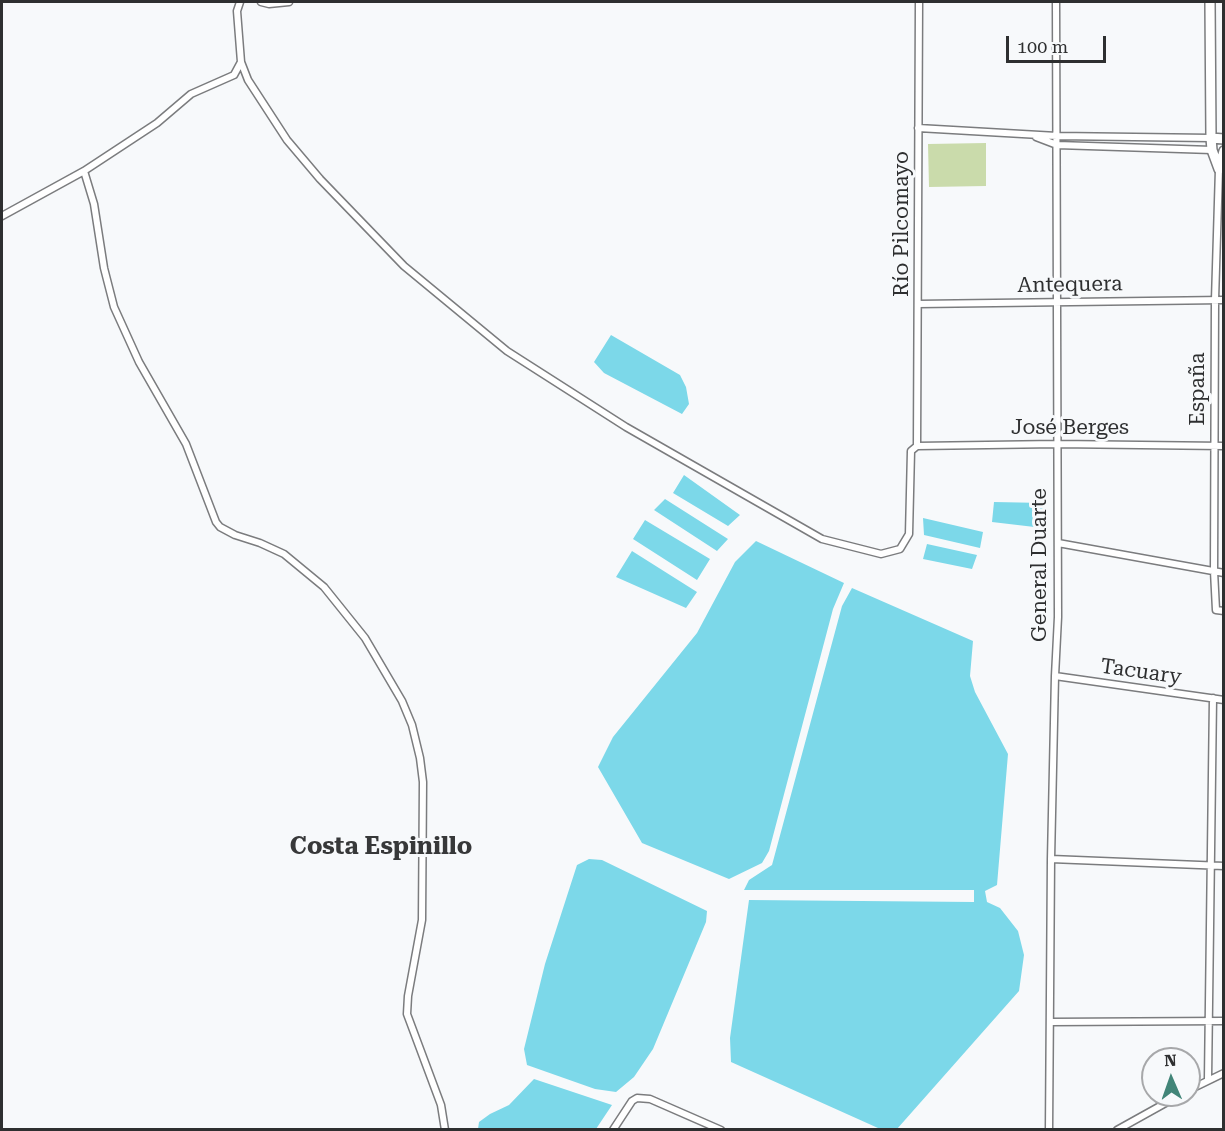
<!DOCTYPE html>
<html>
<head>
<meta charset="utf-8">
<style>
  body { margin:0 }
  #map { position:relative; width:1225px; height:1131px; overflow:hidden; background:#f7f9fb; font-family:"Roboto Serif",serif }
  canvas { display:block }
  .frame { position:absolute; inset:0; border:3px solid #2e2f30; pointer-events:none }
  .north { position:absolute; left:1141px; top:1047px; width:60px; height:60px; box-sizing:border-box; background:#f7f9fb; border:2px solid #a7a8aa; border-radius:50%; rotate:358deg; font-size:16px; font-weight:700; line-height:24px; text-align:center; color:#2e2f30 }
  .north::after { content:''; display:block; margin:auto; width:21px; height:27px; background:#428578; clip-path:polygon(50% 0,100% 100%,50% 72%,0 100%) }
  .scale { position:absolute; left:1006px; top:36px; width:100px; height:27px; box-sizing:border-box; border:3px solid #2e2f30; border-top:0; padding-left:8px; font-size:18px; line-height:21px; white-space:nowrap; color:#2e2f30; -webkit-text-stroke:4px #f7f9fb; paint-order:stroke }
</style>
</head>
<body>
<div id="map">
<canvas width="1225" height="1131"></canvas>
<div class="frame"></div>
<div class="north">N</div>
<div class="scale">100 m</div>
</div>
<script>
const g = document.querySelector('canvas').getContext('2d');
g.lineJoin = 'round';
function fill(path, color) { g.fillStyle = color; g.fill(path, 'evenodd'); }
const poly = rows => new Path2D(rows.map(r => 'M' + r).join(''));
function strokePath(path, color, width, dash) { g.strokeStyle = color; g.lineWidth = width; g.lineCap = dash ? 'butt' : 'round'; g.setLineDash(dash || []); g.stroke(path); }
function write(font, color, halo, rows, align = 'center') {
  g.font = font + ' "Roboto Serif",serif'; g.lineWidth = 6; g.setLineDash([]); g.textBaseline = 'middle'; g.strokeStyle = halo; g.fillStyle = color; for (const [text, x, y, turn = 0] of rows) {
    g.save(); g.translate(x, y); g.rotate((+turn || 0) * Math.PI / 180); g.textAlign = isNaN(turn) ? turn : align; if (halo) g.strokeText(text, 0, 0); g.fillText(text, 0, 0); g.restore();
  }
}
const green = poly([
  [986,143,986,186,929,187,928,144]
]);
const water = poly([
  [611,335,680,375,686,387,689,404,682,414,604,373,594,362],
  [684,475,740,515,728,526,673,493],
  [665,499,728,539,717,551,654,510],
  [994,502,1045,503,1043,528,992,522],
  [923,518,983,532,980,548,924,535],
  [645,520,710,559,697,580,633,539],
  [756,541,844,583,833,609,769,851,762,863,729,879,642,843,598,767,613,737,697,633,735,562],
  [927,544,977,555,972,569,923,559],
  [632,551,697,592,686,608,616,577],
  [852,588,973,641,970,676,975,692,1008,754,997,885,985,891,987,902,1000,908,1018,931,1024,955,1019,991,897,1129,878,1128,731,1062,730,1038,749,900,974,902,974,890,744,890,749,880,772,865,842,606],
  [589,859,602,860,707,911,706,922,653,1049,634,1077,616,1092,595,1089,527,1065,524,1049,545,964,577,865],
  [534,1079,612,1105,596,1129,478,1129,479,1122,490,1114,509,1105]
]);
const street = poly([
  [261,2,269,4,289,2],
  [241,62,248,80,287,140,320,179,404,266,507,351,626,427,822,539,881,554,900,549,909,534,911,451,917,446],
  [918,128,1057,136,1211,138],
  [1036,137,1057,145,1212,150],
  [1219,169,1215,300,1214,571,1216,610,1224,611],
  [84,171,94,204,104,268,114,307,139,362,186,444,216,522,220,527,235,535,260,543,284,554,324,587,365,638,402,701,412,725,420,758,423,782,422,920,408,996,407,1014,441,1105,445,1130],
  [2,216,84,171,157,123,191,94,234,75,241,62,237,11,240,2],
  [918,304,1224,300],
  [917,446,919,2],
  [917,446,1057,444,1224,446],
  [1058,543,1224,573],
  [1055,676,1224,700],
  [1051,859,1224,866],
  [1050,1022,1224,1021],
  [1208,1079,1213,698],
  [1189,1090,1224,1073],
  [613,1130,632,1101,637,1098,650,1099,721,1130],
  [1049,1130,1051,859,1055,676,1058,617,1056,2],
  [1117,1130,1180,1095]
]);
const secondary = poly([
  [1210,2,1211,138,1212,150,1219,169],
  [1211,138,1224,139],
  [1219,169,1224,151]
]);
const streetNames = [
  ["Río Pilcomayo",902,224,-90],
  ["Antequera",1070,285,-1],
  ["España",1198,389,-90],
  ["José Berges",1070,428],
  ["General Duarte",1040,565,-90],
  ["Tacuary",1141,672,8]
];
const quarterNames = [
  ["Costa Espinillo",381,847]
];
fill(green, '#cadbab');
fill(water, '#7cd8e9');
strokePath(street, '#7b7c7e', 9);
strokePath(secondary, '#7b7c7e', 12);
strokePath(street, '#fff', 6);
strokePath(secondary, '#fff', 9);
write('21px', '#2e2f30', '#f7f9fb', streetNames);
write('bold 24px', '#373839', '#f7f9fb', quarterNames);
</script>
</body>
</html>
